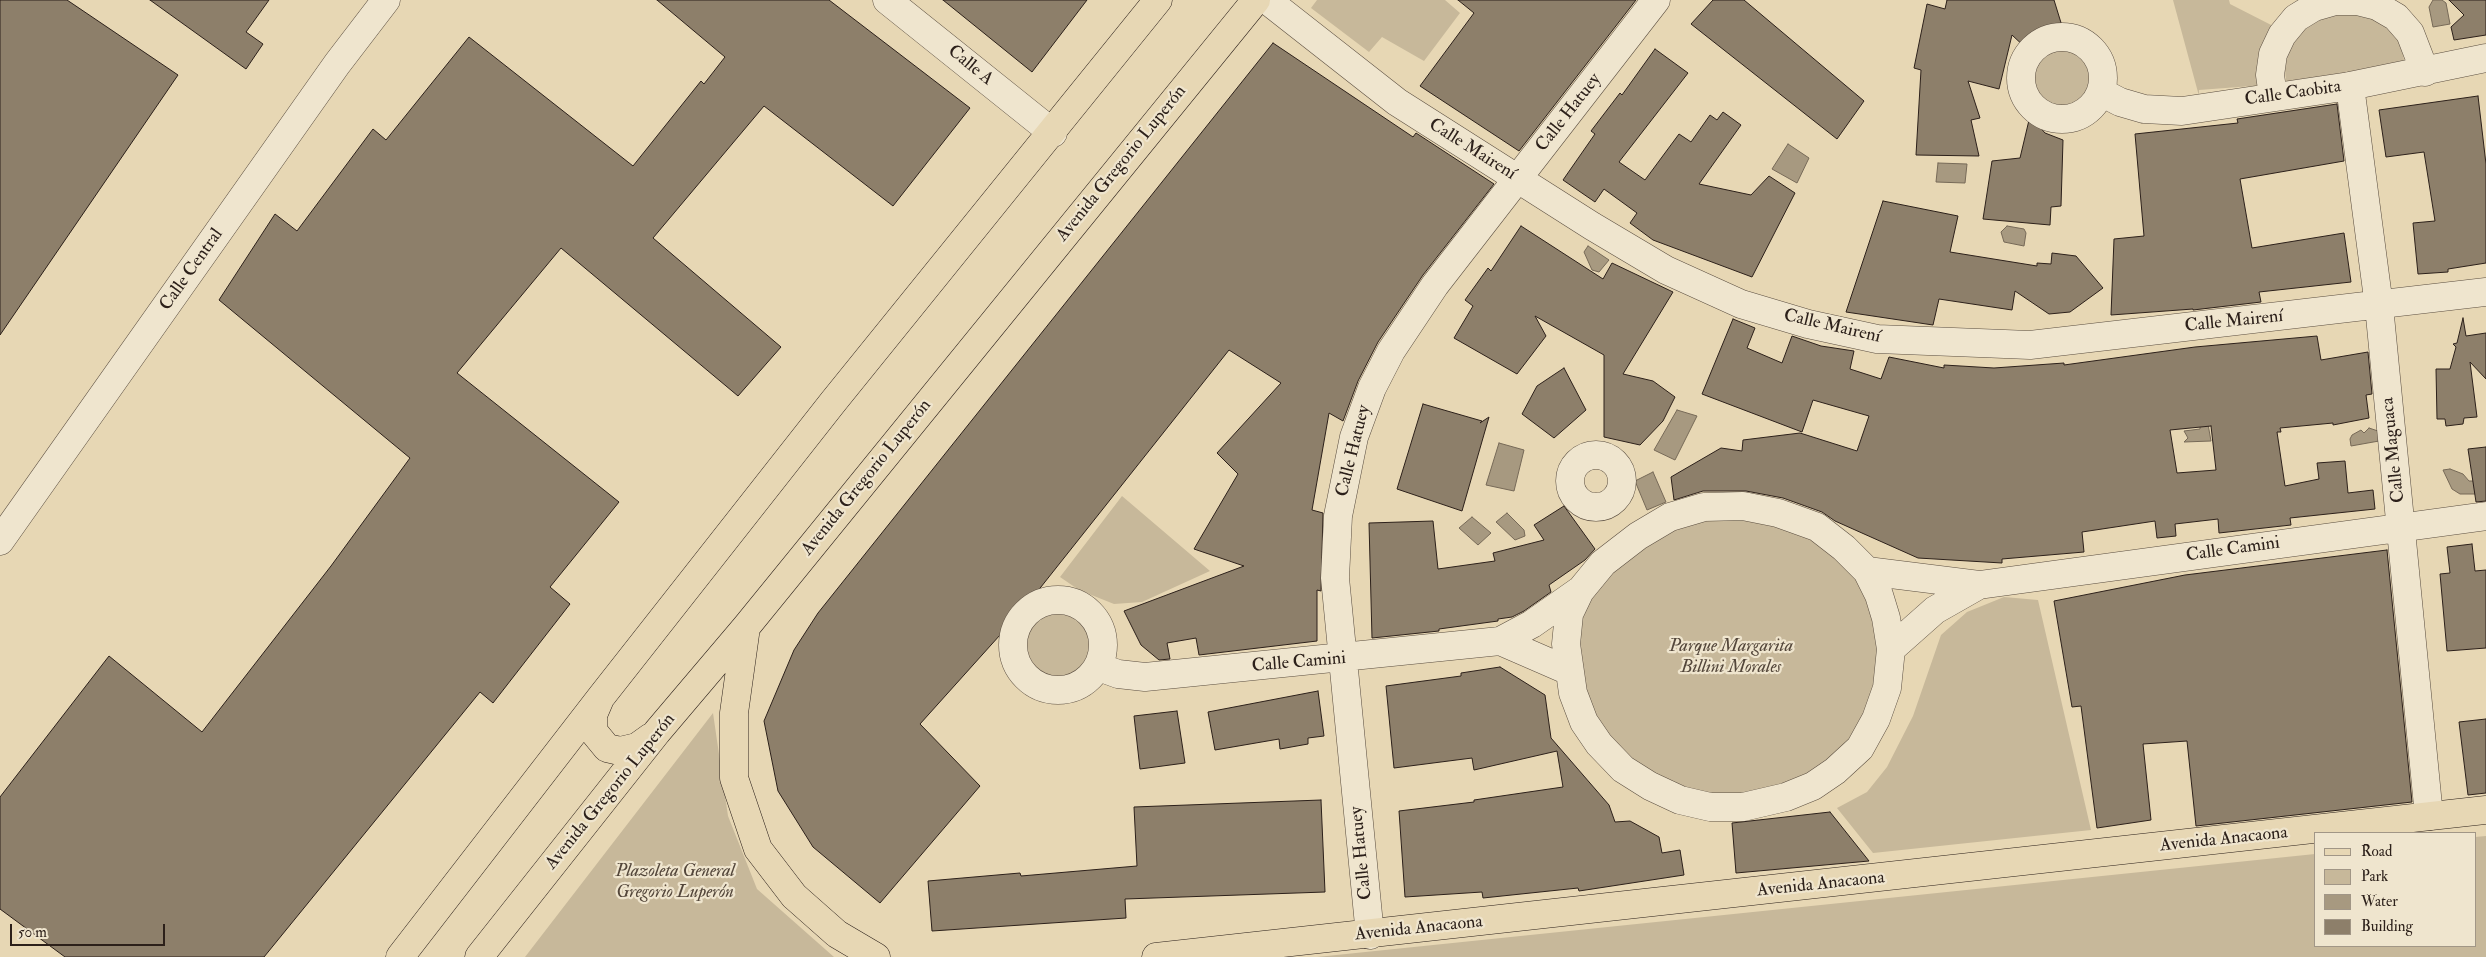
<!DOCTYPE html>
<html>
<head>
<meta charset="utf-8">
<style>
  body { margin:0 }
  #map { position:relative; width:2486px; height:957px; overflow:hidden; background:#e7d7b4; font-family:"IM FELL Double Pica",serif }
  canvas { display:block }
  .legend { position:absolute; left:2314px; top:832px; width:162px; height:115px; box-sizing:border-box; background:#efe5ce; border:1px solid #a19686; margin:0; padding:6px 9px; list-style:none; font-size:15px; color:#2c201a }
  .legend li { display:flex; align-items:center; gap:10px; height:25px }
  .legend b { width:25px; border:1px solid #a19686 }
  .scale { position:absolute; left:10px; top:924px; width:155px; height:22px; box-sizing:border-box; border:2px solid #2c201a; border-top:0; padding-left:6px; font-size:15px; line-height:18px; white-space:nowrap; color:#2c201a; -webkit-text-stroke:4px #efe5ce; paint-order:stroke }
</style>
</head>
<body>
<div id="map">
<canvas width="2486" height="957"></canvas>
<ul class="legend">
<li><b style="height:6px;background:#e7d7b4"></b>Road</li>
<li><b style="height:14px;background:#c7b89a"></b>Park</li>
<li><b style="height:14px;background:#a79980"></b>Water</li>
<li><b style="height:14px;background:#8d7f6a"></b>Building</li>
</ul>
<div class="scale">50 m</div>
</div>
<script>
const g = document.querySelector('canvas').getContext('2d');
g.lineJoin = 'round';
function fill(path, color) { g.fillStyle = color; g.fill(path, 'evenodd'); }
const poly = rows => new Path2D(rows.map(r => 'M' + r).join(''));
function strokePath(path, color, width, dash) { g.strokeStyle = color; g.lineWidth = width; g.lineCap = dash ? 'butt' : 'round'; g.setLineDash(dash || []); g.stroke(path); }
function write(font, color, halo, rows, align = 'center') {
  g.font = font + ' "IM FELL Double Pica",serif'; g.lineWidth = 4.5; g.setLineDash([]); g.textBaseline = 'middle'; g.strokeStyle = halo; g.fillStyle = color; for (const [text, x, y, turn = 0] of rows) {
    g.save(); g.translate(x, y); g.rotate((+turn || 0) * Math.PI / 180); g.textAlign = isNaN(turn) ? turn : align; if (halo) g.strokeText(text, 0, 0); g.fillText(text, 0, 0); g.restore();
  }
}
const green = poly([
  [1317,0,1445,0,1460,13,1424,61,1382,37,1369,52,1311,8],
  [2173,0,2229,0,2230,4,2279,29,2265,85,2199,90,2199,96],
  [2340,9,2381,20,2400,42,2406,69,2287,88,2285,71,2286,55,2301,28],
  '2031 77a31 31 0 1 1 62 0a31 31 0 1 1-62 0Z',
  [1122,496,1210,571,1142,602,1114,604,1079,590,1060,577],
  [1715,512,1813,533,1866,585,1881,638,1872,715,1825,773,1740,802,1651,781,1587,713,1575,666,1578,616,1587,592,1645,540],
  [2004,597,2038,600,2091,830,1873,853,1837,808,1867,792,1887,767,1913,716,1941,635,1967,612],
  '1022 645a36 36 0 1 1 72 0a36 36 0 1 1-72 0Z',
  [713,713,728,816,757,889,834,957,525,957],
  [2486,836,2486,957,1317,957,2315,854,2315,946,2475,946,2475,837]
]);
const water = poly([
  [2433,0,2442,0,2446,3,2450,24,2433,27,2429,7,2433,0],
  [1788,144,1809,158,1797,183,1772,169,1788,144],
  [1938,163,1967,164,1965,183,1936,182,1938,163],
  [2007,226,2024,229,2026,233,2024,246,2004,242,2001,232,2007,226],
  [1588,246,1609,260,1599,272,1592,270,1584,252,1588,246],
  [1677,410,1697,416,1675,460,1654,450,1677,410],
  [2206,413,2211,441,2184,442,2188,438,2184,431,2200,429,2200,414,2206,413],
  [2369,428,2381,432,2379,441,2351,446,2350,439,2352,435,2361,430,2364,433,2369,428],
  [1499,443,1524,450,1514,491,1486,485,1499,443],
  [2450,469,2463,474,2469,481,2484,481,2479,494,2460,494,2452,489,2443,470,2450,469],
  [1653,472,1666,502,1647,510,1635,481,1653,472],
  [1507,513,1524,530,1525,536,1515,540,1496,522,1507,513],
  [1472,517,1491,533,1478,545,1459,528,1472,517]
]);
const building = poly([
  [0,0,67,0,178,75,0,335,0,0],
  [150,0,269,0,246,32,263,44,246,69,150,0],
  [657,0,829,0,970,108,893,206,764,106,653,238,781,347,738,396,561,248,457,373,619,502,550,587,570,604,493,703,480,692,264,957,65,957,0,909,0,797,109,656,202,732,331,566,410,458,219,300,275,214,297,231,373,129,386,140,469,37,633,166,701,81,704,84,725,57,657,0],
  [943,0,1087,0,1032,72,943,0],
  [1458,0,1636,0,1519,151,1420,86,1474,13,1458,0],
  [1713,0,1744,0,1864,101,1837,139,1691,24,1713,0],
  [1947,0,2054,0,2062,26,2027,49,2012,35,1999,89,1968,81,1980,118,1971,120,1979,156,1916,155,1921,70,1914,68,1927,4,1945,9,1947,0],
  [2449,0,2486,0,2486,35,2454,40,2451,27,2464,15,2449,0],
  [1273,43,1413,137,1416,133,1494,184,1423,275,1378,342,1358,381,1343,421,1329,413,1312,510,1323,513,1321,591,1317,590,1317,641,1199,655,1196,638,1167,643,1170,659,1159,660,1141,645,1124,611,1244,566,1194,549,1238,474,1217,453,1281,383,1229,350,1010,626,1009,625,920,724,980,786,880,903,813,847,778,791,764,721,794,650,818,613,1273,43],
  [1655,49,1688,73,1619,162,1645,180,1679,134,1691,142,1710,115,1717,120,1723,112,1741,125,1699,184,1751,195,1769,176,1795,193,1752,277,1653,240,1630,223,1637,213,1604,189,1595,202,1563,180,1595,134,1591,131,1620,93,1622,95,1655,49],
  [2478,96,2486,164,2486,263,2448,269,2448,272,2418,274,2413,223,2435,221,2424,152,2386,157,2379,110,2478,96],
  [2337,104,2344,161,2240,179,2252,248,2344,233,2351,282,2259,292,2261,302,2193,310,2193,309,2111,315,2114,239,2144,236,2135,134,2238,123,2237,119,2337,104],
  [2030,116,2045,133,2063,140,2061,206,2051,207,2050,225,1983,219,1992,161,2020,158,2030,116],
  [1883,201,1958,216,1950,252,2037,266,2037,263,2051,264,2052,253,2076,256,2103,288,2070,312,2049,314,2015,291,2012,310,1939,299,1933,325,1846,312,1883,201],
  [1521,226,1603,279,1612,263,1673,292,1623,374,1653,381,1675,397,1663,421,1640,445,1604,437,1604,355,1535,316,1546,336,1517,374,1454,338,1473,306,1465,300,1488,268,1491,271,1521,226],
  [2463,318,2466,336,2486,333,2486,379,2470,362,2477,417,2464,418,2463,424,2446,426,2445,419,2437,419,2436,369,2450,369,2456,347,2453,344,2457,343,2463,318],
  [1733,319,1755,328,1747,348,1782,363,1792,336,1821,346,1854,351,1850,369,1881,379,1889,357,1944,368,1944,365,1994,368,2064,363,2064,365,2195,347,2317,336,2321,360,2368,352,2372,394,2366,395,2369,418,2333,425,2333,423,2280,428,2281,432,2277,432,2285,486,2319,479,2317,463,2345,461,2348,493,2373,490,2375,509,2290,518,2291,525,2219,533,2218,519,2175,524,2176,536,2157,538,2155,521,2082,532,2084,552,2002,559,2002,563,1918,558,1835,521,1822,512,1783,498,1746,491,1703,491,1674,500,1671,477,1721,448,1742,451,1743,440,1800,433,1857,451,1869,416,1813,400,1802,432,1702,394,1733,319],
  [2211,426,2216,470,2177,473,2170,430,2211,426],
  [1564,368,1586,410,1554,438,1522,414,1537,386,1564,368],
  [1423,404,1482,421,1480,423,1489,417,1462,511,1397,489,1423,404],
  [2486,447,2486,501,2476,502,2468,449,2486,447],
  [1564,506,1595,549,1585,560,1549,585,1551,592,1524,611,1512,617,1498,619,1498,621,1439,629,1439,631,1372,638,1369,523,1433,521,1438,569,1495,561,1493,553,1544,540,1534,525,1564,506],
  [2472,544,2475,571,2486,570,2486,648,2447,651,2440,574,2450,573,2447,547,2472,544],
  [2387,550,2412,802,2196,826,2187,741,2143,744,2151,820,2097,828,2081,706,2072,707,2054,601,2185,575,2387,550],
  [1500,667,1545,695,1551,738,1609,805,1615,822,1630,821,1659,837,1662,853,1680,850,1684,875,1579,891,1578,888,1483,898,1482,892,1405,897,1399,811,1474,802,1474,800,1563,787,1557,751,1474,770,1472,758,1394,768,1386,686,1461,676,1461,673,1500,667],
  [1318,691,1324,736,1308,738,1308,744,1280,749,1279,739,1215,750,1208,712,1318,691],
  [1177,711,1185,763,1140,769,1134,716,1177,711],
  [2486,719,2486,793,2468,795,2459,722,2486,719],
  [1321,800,1325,892,1125,899,1126,918,932,931,928,881,1020,873,1021,876,1137,866,1134,807,1321,800],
  [1830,812,1869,861,1736,873,1732,823,1830,812]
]);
const minor = poly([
  [887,0,1053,133],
  [1267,0,1397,102,1592,226,1666,270,1741,304,1808,324,1877,339,2030,345,2486,292],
  '2021 78a41 41 0 1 1 82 0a41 41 0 1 1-82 0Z',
  [2350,86,2379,306,2429,816],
  [2101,92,2120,102,2144,109,2182,111,2350,86,2486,58],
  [2273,96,2270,75,2273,54,2282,35,2296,18,2314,7,2335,1,2357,1,2377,6,2396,17,2410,33,2425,72],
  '1570 481a26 26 0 1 1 52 0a26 26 0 1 1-52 0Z',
  [1743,506,1778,513,1817,527,1844,548,1867,571,1879,595,1886,618,1891,649,1887,688,1876,719,1860,748,1835,771,1813,786,1786,797,1743,807,1710,807,1680,800,1650,786,1623,769,1599,744,1584,722,1573,693,1566,644,1569,614,1580,591,1603,563,1638,536,1670,517,1704,507,1743,506],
  [0,541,337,64,386,0],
  [1867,571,1979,585,2486,516],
  '1013 645a45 45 0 1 1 90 0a45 45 0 1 1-90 0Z',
  [1500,641,1569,671],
  [1891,649,1935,610,1979,585],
  [1099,667,1118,674,1145,677,1500,641,1532,624,1579,591],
  [1370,935,1335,578,1338,516,1354,437,1372,388,1391,351,1435,285,1656,0]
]);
const major = poly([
  [746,627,734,713,734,778,758,849,794,896,837,934,876,957],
  [599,701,593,715,593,731,607,748,620,751,637,747,651,737],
  [400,957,601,697,833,402,1158,0],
  [479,957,657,732,746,627,1256,0],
  [1156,957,2486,810]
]);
const streetNames = [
  ["Calle A",970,66,39],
  ["Calle Caobita",2293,94,-8],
  ["Calle Hatuey",1569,113,-52],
  ["Calle Mairení",1472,150,32],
  ["Avenida Gregorio Luperón",1122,164,-51],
  ["Calle Central",192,270,-55],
  ["Calle Mairení",2234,322,-6],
  ["Calle Mairení",1832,327,13],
  ["Calle Maguaca",2394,450,-96],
  ["Calle Hatuey",1354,451,-76],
  ["Avenida Gregorio Luperón",867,478,-51],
  ["Calle Camini",2233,550,-8],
  ["Calle Camini",1299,663,-5],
  ["Avenida Gregorio Luperón",611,792,-51],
  ["Avenida Anacaona",2224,840,-6],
  ["Calle Hatuey",1362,853,-96],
  ["Avenida Anacaona",1821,885,-6],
  ["Avenida Anacaona",1419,929,-6]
];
const parkNames = [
  ["Parque Margarita",1731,647],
  ["Billini Morales",1731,668],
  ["Plazoleta General",675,872],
  ["Gregorio Luperón",675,893]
];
fill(green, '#c7b89a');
fill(water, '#a79980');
strokePath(water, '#766957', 1);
fill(building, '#8d7f6a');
strokePath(building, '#2c201a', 1);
strokePath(minor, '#5b4e40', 29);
strokePath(major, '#2c201a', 29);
strokePath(minor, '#efe5ce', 28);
strokePath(major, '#e7d7b4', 28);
write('18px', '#2c201a', '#efe5ce', streetNames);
write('italic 18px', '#53463a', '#efe5ce', parkNames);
</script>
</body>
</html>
